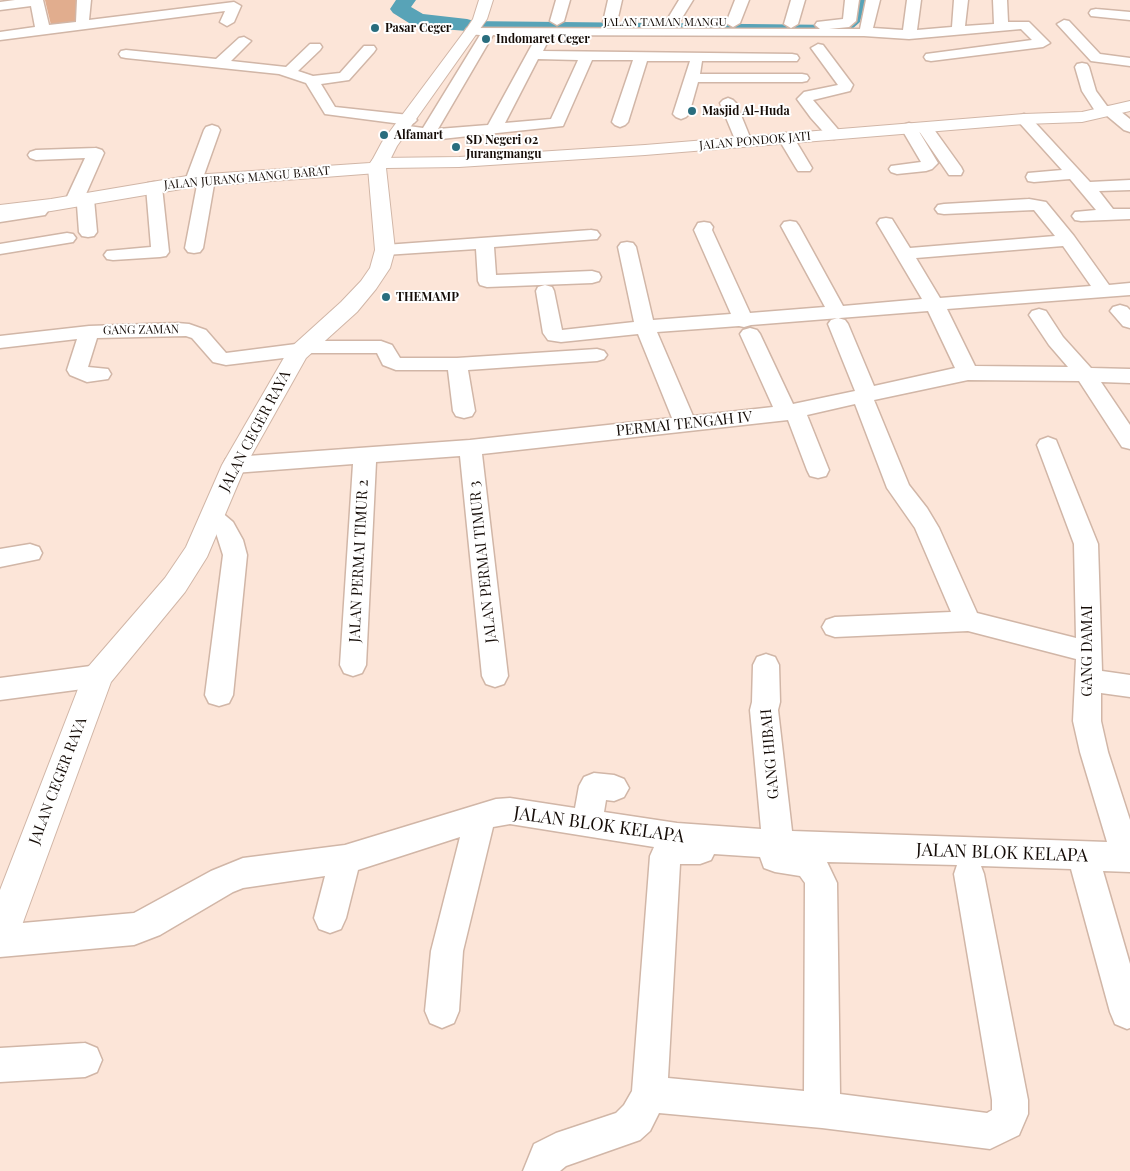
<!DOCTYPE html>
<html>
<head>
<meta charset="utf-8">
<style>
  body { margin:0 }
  canvas { display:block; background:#fce5d8 }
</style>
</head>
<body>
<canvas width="1130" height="1171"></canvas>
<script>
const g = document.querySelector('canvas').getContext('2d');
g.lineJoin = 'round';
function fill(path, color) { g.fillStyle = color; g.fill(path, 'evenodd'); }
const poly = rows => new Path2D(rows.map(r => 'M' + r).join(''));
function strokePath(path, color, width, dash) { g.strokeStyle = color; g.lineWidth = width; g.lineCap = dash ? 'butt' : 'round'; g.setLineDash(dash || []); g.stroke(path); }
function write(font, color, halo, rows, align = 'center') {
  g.font = font + ' "Playfair Display",serif'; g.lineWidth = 4; g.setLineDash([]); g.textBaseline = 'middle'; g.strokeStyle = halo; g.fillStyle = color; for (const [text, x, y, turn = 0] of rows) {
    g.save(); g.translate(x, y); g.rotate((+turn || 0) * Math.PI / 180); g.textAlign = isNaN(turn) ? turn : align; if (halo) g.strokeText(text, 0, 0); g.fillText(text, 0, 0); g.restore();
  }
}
const green = poly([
  [45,0,84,0,82,25,52,29]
]);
const canal = poly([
  [854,0,866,0,860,22,850,31,840,33,467,29,461,25,467,21,840,25,848,20,854,0]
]);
const river = poly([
  [396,0,416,0,411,7,423,14,467,19,474,21,477,25,474,29,467,31,429,28,409,23,393,13,390,9,396,0]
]);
const minor = poly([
  [15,0,43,0,49,25,76,22,77,0,91,0,89,20,234,2,241,6,234,22,227,26,220,22,225,11,0,40,0,32,35,27,31,6,0,10,0,2,15,0],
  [556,0,570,0,564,21,557,25,550,21,556,0],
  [608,0,622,0,617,22,610,26,603,22,608,0],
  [679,0,693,0,677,26,667,26,665,23,679,0],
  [735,0,749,0,740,23,733,27,726,23,735,0],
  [791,0,805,0,798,24,791,28,784,24,791,0],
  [845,0,859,0,856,21,849,27,829,29,860,29,866,0,880,0,873,28,903,30,907,0,921,0,917,30,952,27,954,0,968,0,965,26,994,24,993,0,1007,0,1008,22,1029,22,1050,43,1043,47,931,61,926,60,924,57,926,54,1032,40,1021,29,909,39,864,36,493,35,438,129,488,125,534,41,541,37,548,41,543,51,792,54,797,55,799,58,797,61,702,61,700,74,802,74,807,75,809,78,807,81,802,82,698,82,689,114,686,117,681,119,676,117,673,114,690,61,647,61,628,122,625,125,620,127,615,125,612,122,633,60,592,60,563,126,441,139,401,135,395,133,393,130,395,127,401,125,423,128,480,35,467,34,465,31,467,28,820,29,815,25,817,22,843,19,845,0],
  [538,59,578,60,551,119,505,123,538,59],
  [1096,9,1130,12,1130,20,1091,16,1089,13,1091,10,1096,9],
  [1064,20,1069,21,1100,54,1130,58,1130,66,1091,61,1057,24,1064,20],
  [244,37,251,41,231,61,286,67,310,44,320,44,322,47,320,50,298,71,313,76,340,73,364,46,374,46,376,49,374,52,349,80,321,84,335,107,409,115,414,117,417,120,414,123,409,125,325,114,306,83,279,74,126,58,121,57,119,54,121,51,126,50,216,59,239,38,244,37],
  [818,44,823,45,853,85,850,91,813,100,842,134,840,137,834,139,828,137,811,118,797,99,804,92,838,85,811,48,818,44],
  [1082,63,1087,64,1089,67,1096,91,1107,106,1115,107,1130,119,1130,132,1124,130,1106,115,1097,114,1082,91,1075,67,1077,64,1082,63],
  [728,98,733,100,736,103,752,142,750,145,738,145,736,142,720,103,723,100,728,98],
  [1024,114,1029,116,1090,182,1130,180,1130,190,1099,191,1113,209,1130,209,1130,219,1081,221,1075,220,1072,216,1075,212,1096,210,1070,179,1034,182,1028,181,1026,177,1028,173,1062,170,1016,119,1019,116,1024,114],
  [909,123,915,125,938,163,932,169,926,171,897,174,891,172,889,169,891,166,921,162,901,128,903,125,909,123],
  [212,125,218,127,220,130,204,175,213,175,215,179,203,248,200,252,194,253,188,252,185,248,197,185,187,185,185,181,204,130,206,127,212,125],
  [927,126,933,128,961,167,963,171,961,175,949,175,919,131,921,128,927,126],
  [786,133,792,135,794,138,812,168,810,171,798,171,796,168,778,138,780,135,786,133],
  [96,148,102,150,104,153,86,194,91,195,94,199,97,232,94,236,88,237,82,236,79,232,77,205,68,205,65,201,85,158,36,160,30,158,28,155,30,152,36,150,96,148],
  [154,182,160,183,162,187,169,252,166,256,160,257,113,260,107,259,104,255,107,251,151,247,146,187,148,183,154,182],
  [1029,199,1046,202,1074,236,1109,285,1130,283,1130,295,947,309,975,366,1068,367,1049,345,1029,315,1032,311,1039,309,1046,311,1063,337,1091,368,1130,369,1130,383,1101,382,1130,425,1130,449,1122,447,1079,381,968,380,874,400,909,485,927,508,939,528,977,613,1076,638,1074,544,1037,445,1040,440,1048,437,1056,440,1098,544,1102,671,1130,675,1130,697,1101,693,1101,721,1108,752,1130,820,1130,872,1103,871,1130,964,1130,1028,1127,1029,1115,1024,1110,1012,1071,869,981,866,984,874,1028,1100,1028,1114,1019,1135,990,1149,822,1128,659,1113,650,1131,640,1140,566,1166,560,1171,523,1171,534,1144,556,1133,616,1113,624,1105,632,1091,650,856,654,847,510,824,493,827,463,951,459,1011,454,1023,442,1028,430,1023,425,1011,431,951,460,837,358,870,346,918,341,929,330,933,319,929,314,918,325,876,243,888,233,892,160,935,134,945,0,957,0,925,134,913,211,871,243,858,345,845,496,799,510,798,575,808,579,786,584,777,594,773,614,775,624,779,629,788,624,797,614,801,606,800,604,812,677,823,761,829,750,710,752,702,753,665,757,657,766,654,775,657,779,665,780,702,778,710,792,831,1107,842,1080,752,1073,721,1076,659,968,631,835,637,826,634,822,627,826,620,835,617,951,612,915,528,887,488,855,404,807,415,829,470,826,476,818,478,810,476,807,470,788,420,482,454,508,676,504,684,495,687,486,684,482,676,460,456,376,462,366,665,362,673,353,676,344,673,340,665,353,464,234,473,226,471,223,465,226,459,234,457,470,440,672,418,638,334,561,342,548,340,543,333,536,291,538,287,545,285,552,287,554,291,562,330,634,322,618,247,621,243,627,242,633,243,636,247,653,320,731,314,694,230,698,223,704,222,710,223,713,227,712,230,750,313,825,307,781,226,784,222,790,221,796,222,799,226,843,306,922,299,877,223,880,219,886,218,892,219,910,248,1055,236,1034,210,944,214,938,213,935,209,938,205,944,204,1029,199],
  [1063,246,1091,286,940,298,916,258,1063,246],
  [928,311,955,368,874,386,848,324,845,320,838,318,831,320,828,324,855,391,793,404,760,334,757,330,750,328,743,330,740,334,773,407,693,416,657,332,739,326,744,327,751,325,928,311],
  [714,854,760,857,764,868,775,872,800,876,805,883,804,1091,668,1078,680,864,700,864,711,860,714,854],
  [827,862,957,865,954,874,992,1100,992,1110,987,1113,840,1094,837,883,827,862],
  [39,206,45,207,48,211,45,215,0,222,0,212,39,206],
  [591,230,597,231,600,235,597,239,494,247,496,275,592,271,599,273,601,277,599,281,592,283,487,287,480,285,478,281,476,249,385,255,379,254,376,250,379,246,385,245,591,230],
  [67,233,73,234,76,238,73,242,0,254,0,244,67,233],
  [1120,305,1127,307,1130,310,1130,328,1123,326,1110,311,1113,307,1120,305],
  [177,323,189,324,206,330,226,353,296,344,304,341,381,341,392,345,400,358,457,358,597,349,604,351,607,355,604,359,597,361,468,370,475,411,472,416,464,418,456,416,453,411,448,370,396,370,383,365,377,353,308,353,300,356,226,365,213,362,192,338,186,336,97,338,88,367,108,369,111,374,108,379,87,382,70,375,67,370,77,339,0,348,0,336,89,326,177,323],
  [212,508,220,511,233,522,243,540,247,555,233,695,229,703,219,706,209,703,205,695,223,555,216,533,204,523,200,517,204,511,212,508],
  [30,544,39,547,42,553,39,559,0,567,0,549,30,544],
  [98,665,107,668,111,676,107,684,98,687,0,700,0,678,98,665],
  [85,1043,97,1048,102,1060,97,1072,85,1077,0,1082,0,1048,85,1043]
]);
const tertiary = poly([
  [1130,101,1130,111,1082,122,1024,124,645,155,459,167,386,168,383,172,377,173,193,187,51,211,0,217,0,205,51,199,193,175,370,163,373,159,379,158,459,157,645,145,1024,114,1082,112,1130,101]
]);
const secondary = poly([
  [479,0,493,0,487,19,397,146,386,168,395,250,390,268,376,289,357,312,306,358,246,465,207,557,185,592,111,682,18,936,13,948,0,953,0,890,83,676,88,667,165,578,186,547,222,465,289,349,341,302,361,281,370,268,375,250,368,168,382,142,467,28,473,19,479,0]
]);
const markers = [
  [375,28,5,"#296d7e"],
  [486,39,5,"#296d7e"],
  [692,111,5,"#296d7e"],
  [384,135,5,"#296d7e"],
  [456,147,5,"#296d7e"],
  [386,297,5,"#296d7e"]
];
const farStreetnames = [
  ["JALAN TAMAN MANGU",665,22],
  ["JALAN PONDOK JATI",755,141,-5],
  ["JALAN JURANG MANGU BARAT",247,178,-5],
  ["GANG ZAMAN",141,330,-1]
];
const farPoinames = [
  ["Pasar Ceger",385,28],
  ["Indomaret Ceger",496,39],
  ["Masjid Al-Huda",702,111],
  ["Alfamart",394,135],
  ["SD Negeri 02",466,140],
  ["Jurangmangu",466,154],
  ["THEMAMP",396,297]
];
const streetNames = [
  ["PERMAI TENGAH IV",684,424,-6],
  ["JALAN CEGER RAYA",255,431,-62],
  ["JALAN PERMAI TIMUR 2",359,561,-87],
  ["JALAN PERMAI TIMUR 3",483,562,-96],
  ["GANG DAMAI",1087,651,-90],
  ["GANG HIBAH",770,754,-95],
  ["JALAN CEGER RAYA",58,781,-69]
];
const nearStreetnames = [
  ["JALAN BLOK KELAPA",599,825,8],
  ["JALAN BLOK KELAPA",1002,853,2]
];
fill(green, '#e1ad8e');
fill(canal, '#58a3b7');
fill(river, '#58a3b7');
strokePath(minor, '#d1b6a7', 3);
strokePath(tertiary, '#d1b6a7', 2);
strokePath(secondary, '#d1b6a7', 2);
fill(minor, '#fff');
fill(tertiary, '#fff');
fill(secondary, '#fff');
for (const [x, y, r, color] of markers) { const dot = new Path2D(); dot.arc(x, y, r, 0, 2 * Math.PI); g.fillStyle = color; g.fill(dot); strokePath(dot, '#fff', 2); }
write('12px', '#150c07', '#fff', farStreetnames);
write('bold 12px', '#150c07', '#fff', farPoinames, 'left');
write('15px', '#150c07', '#fff', streetNames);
write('18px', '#150c07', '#fff', nearStreetnames);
</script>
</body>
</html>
